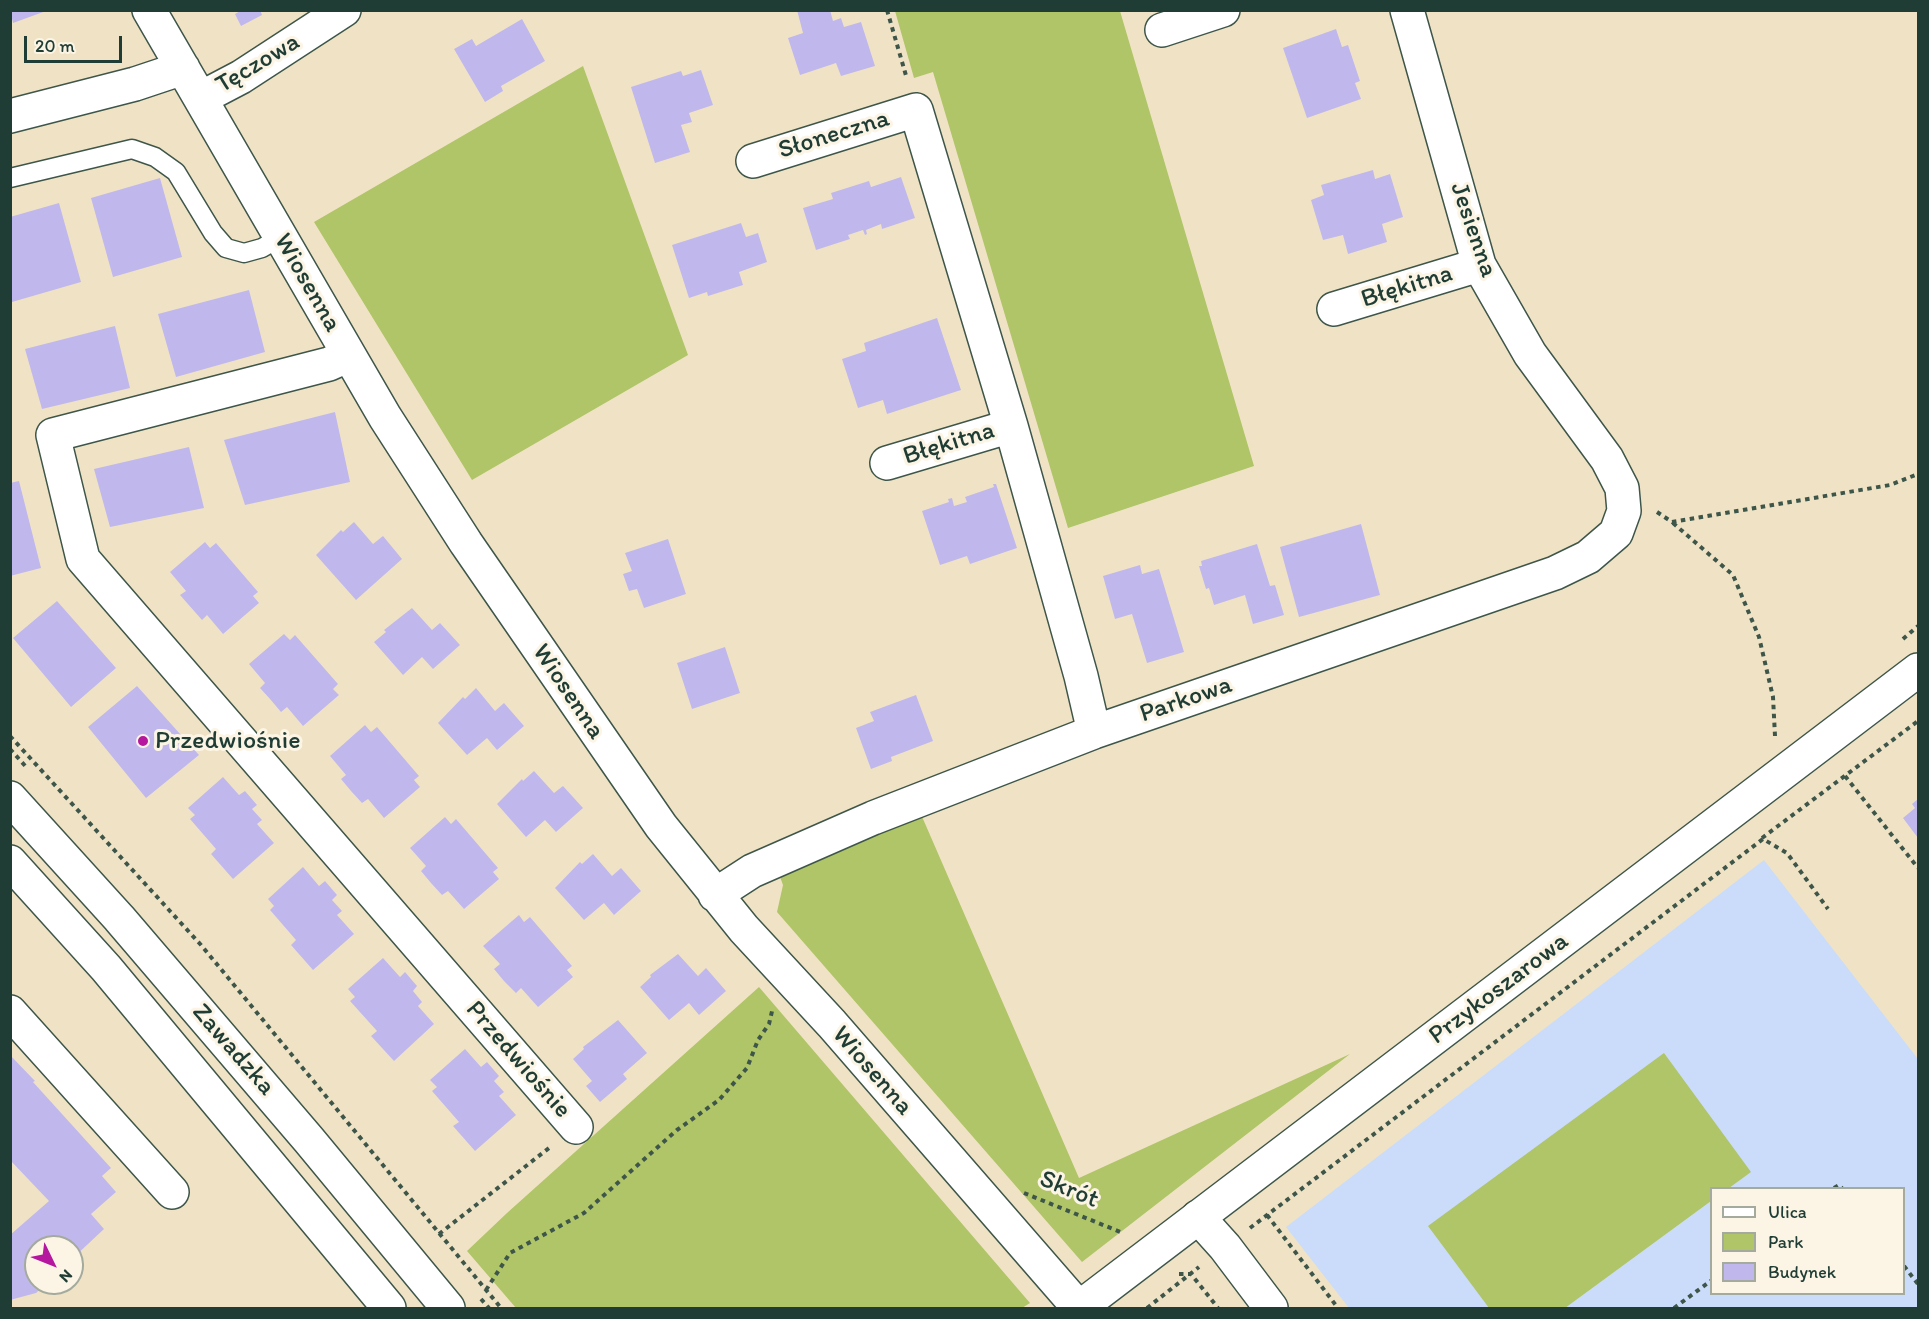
<!DOCTYPE html>
<html>
<head>
<meta charset="utf-8">
<style>
  body { margin:0 }
  #map { position:relative; width:1929px; height:1319px; overflow:hidden; background:#f0e3c5; font-family:Itim,sans-serif }
  canvas { display:block }
  .frame { position:absolute; inset:0; border:12px solid #1f3d34; pointer-events:none }
  .legend { position:absolute; left:1710px; top:1187px; width:195px; height:108px; box-sizing:border-box; background:#fcf5e5; border:2px solid #a4ab9e; margin:0; padding:8px 10px; list-style:none; font-size:18px; color:#1f3d34 }
  .legend li { display:flex; align-items:center; gap:12px; height:30px }
  .legend b { width:30px; border:2px solid #a4ab9e }
  .north { position:absolute; left:24px; top:1235px; width:60px; height:60px; box-sizing:border-box; background:#fcf5e5; border:2px solid #a4ab9e; border-radius:50%; rotate:133deg; font-size:16px; font-weight:700; line-height:24px; text-align:center; color:#1f3d34 }
  .north::after { content:''; display:block; margin:auto; width:21px; height:27px; background:#b5179e; clip-path:polygon(50% 0,100% 100%,50% 72%,0 100%) }
  .scale { position:absolute; left:24px; top:36px; width:98px; height:27px; box-sizing:border-box; border:3px solid #1f3d34; border-top:0; padding-left:8px; font-size:18px; line-height:21px; white-space:nowrap; color:#1f3d34; -webkit-text-stroke:4px #fcf5e5; paint-order:stroke }
</style>
</head>
<body>
<div id="map">
<canvas width="1929" height="1319"></canvas>
<div class="frame"></div>
<ul class="legend">
<li><b style="height:8px;background:#fff"></b>Ulica</li>
<li><b style="height:16px;background:#b0c468"></b>Park</li>
<li><b style="height:16px;background:#c0b8ed"></b>Budynek</li>
</ul>
<div class="north">N</div>
<div class="scale">20 m</div>
</div>
<script>
const g = document.querySelector('canvas').getContext('2d');
g.lineJoin = 'round';
function fill(path, color) { g.fillStyle = color; g.fill(path, 'evenodd'); }
const poly = rows => new Path2D(rows.map(r => 'M' + r).join(''));
function strokePath(path, color, width, dash) { g.strokeStyle = color; g.lineWidth = width; g.lineCap = dash ? 'butt' : 'round'; g.setLineDash(dash || []); g.stroke(path); }
function write(font, color, halo, rows, align = 'center') {
  g.font = font + ' Itim,sans-serif'; g.lineWidth = 6; g.setLineDash([]); g.textBaseline = 'middle'; g.strokeStyle = halo; g.fillStyle = color; for (const [text, x, y, turn = 0] of rows) {
    g.save(); g.translate(x, y); g.rotate((+turn || 0) * Math.PI / 180); g.textAlign = isNaN(turn) ? turn : align; if (halo) g.strokeText(text, 0, 0); g.fillText(text, 0, 0); g.restore();
  }
}
const built = poly([
  [1764,860,1918,1059,1918,1308,1349,1308,1286,1227],
  [1712,1188,1904,1188,1904,1294,1712,1294]
]);
const green = poly([
  [895,11,1120,11,1254,466,1068,528,933,72,914,78],
  [583,66,688,355,472,480,314,222],
  [920,812,1079,1178,1350,1054,1082,1262,777,912,783,885,779,874],
  [759,987,1030,1303,1022,1308,516,1308,467,1251,507,1213],
  [1664,1053,1751,1172,1729,1188,1712,1188,1711,1201,1565,1308,1489,1308,1428,1226]
]);
const building = poly([
  [10,10,46,10,46,11,13,23],
  [242,10,260,10,262,15,241,26,235,14],
  [797,10,830,10,833,21,841,18,844,27,861,22,875,66,841,76,836,63,800,75,788,38,803,33],
  [522,19,545,61,501,86,503,91,485,102,454,49,472,39,476,46],
  [1336,29,1342,47,1348,45,1360,81,1355,83,1361,99,1307,118,1283,48],
  [701,70,713,105,689,113,692,122,681,125,690,152,655,163,631,87,681,71,683,76],
  [1373,170,1375,179,1390,174,1403,217,1382,224,1387,242,1348,254,1343,235,1323,240,1311,200,1324,195,1321,185],
  [901,177,915,218,882,229,881,224,866,230,867,234,865,235,863,230,848,235,850,239,816,250,803,208,833,199,831,193,869,181,871,187],
  [160,178,182,257,113,277,91,198],
  [59,203,81,282,12,302,10,295,10,217],
  [741,223,746,237,758,233,767,262,739,272,743,285,708,296,707,292,689,298,672,245],
  [249,290,265,352,176,377,158,314],
  [937,318,961,390,887,414,883,400,858,408,842,359,866,351,864,343],
  [115,326,130,388,42,409,25,349],
  [335,412,350,482,245,505,224,440],
  [189,447,204,508,110,527,94,469],
  [19,481,41,568,10,576,10,483],
  [993,484,996,484,1017,548,970,564,967,556,940,565,922,511,949,502,948,499,952,498,954,506,967,502,965,497,994,487],
  [354,522,373,544,383,536,402,559,356,600,316,555,341,530,343,532],
  [1361,524,1380,595,1299,617,1280,547],
  [668,539,686,594,644,608,637,589,629,591,623,574,632,571,625,553],
  [205,542,210,548,216,543,258,592,253,596,259,603,223,634,207,615,202,620,180,595,186,591,170,572],
  [1257,544,1270,586,1275,585,1284,615,1253,624,1245,595,1214,605,1209,588,1206,589,1199,566,1202,566,1201,561],
  [1140,565,1142,574,1159,569,1184,652,1147,663,1132,614,1115,619,1103,576],
  [57,601,116,668,71,707,13,638],
  [412,608,432,630,440,623,460,645,433,669,422,657,403,675,374,642,386,632,384,630],
  [284,634,290,640,295,635,338,684,333,689,339,695,303,726,287,707,281,712,270,699,260,688,265,683,249,664],
  [725,647,740,693,692,709,677,663],
  [137,686,199,755,146,798,88,727],
  [476,688,495,711,504,703,524,726,497,750,487,738,467,755,438,723,463,697,465,699],
  [916,695,933,741,891,757,892,761,871,769,856,728,874,721,870,712],
  [365,725,371,732,377,727,419,776,414,780,420,787,384,818,368,799,362,803,351,791,341,779,346,775,330,756],
  [534,771,554,793,563,786,583,808,556,832,545,820,526,837,497,804,522,779,523,781],
  [223,777,239,795,245,791,257,805,252,809,262,820,257,824,274,843,233,879,211,854,216,849,190,819,195,815,188,808],
  [1918,799,1918,838,1903,818,1915,808,1912,804],
  [445,817,451,824,456,819,498,868,493,872,499,879,464,909,448,891,442,895,431,883,421,871,426,866,410,848],
  [593,854,612,876,621,868,641,891,614,915,604,903,584,920,555,888,580,862,582,864],
  [303,867,319,886,325,881,337,895,332,900,342,911,337,915,354,934,313,970,291,945,296,940,270,910,274,906,268,899],
  [519,915,524,922,530,917,572,966,567,970,573,977,538,1007,521,988,516,993,504,981,494,969,500,964,483,946],
  [678,954,698,976,706,968,726,991,699,1015,689,1003,669,1020,640,987,651,977,650,975],
  [383,958,400,977,405,972,417,986,413,991,422,1002,418,1006,434,1024,394,1061,371,1036,377,1031,350,1001,355,997,348,989],
  [618,1020,647,1053,623,1074,627,1079,600,1102,586,1086,592,1081,573,1059,584,1049,583,1047],
  [465,1049,481,1067,487,1062,499,1076,494,1081,504,1092,499,1096,516,1115,475,1151,453,1126,459,1122,432,1091,437,1087,430,1080],
  [10,1055,35,1081,33,1082,111,1168,102,1176,116,1192,91,1214,104,1229,72,1259,72,1247,36,1247,36,1283,47,1283,36,1293,10,1300,10,1235,49,1201,10,1160]
]);
const path = poly([
  [887,10,907,79],
  [1657,512,1672,522,1890,485,1918,474],
  [1673,523,1733,575,1759,637,1773,697,1775,736],
  [1903,639,1918,626],
  [10,736,201,945,501,1308],
  [10,749,28,769],
  [1845,776,1918,868],
  [1762,838,1918,721],
  [1834,1188,1839,1185,1842,1188],
  [1024,1193,1123,1233],
  [1267,1215,1338,1308],
  [1250,1228,1763,839,1787,853,1828,909],
  [439,1234,549,1148],
  [1904,1266,1918,1284],
  [1179,1274,1191,1274,1218,1308],
  [486,1290,510,1253,584,1213,677,1130,719,1100,747,1068,758,1040,769,1024,773,1007],
  [481,1299,489,1308],
  [1147,1308,1199,1267],
  [1674,1308,1712,1280]
]);
const service = poly([
  [10,178,132,149,155,157,176,172,213,233,226,248,244,253,262,248,281,237]
]);
const minor = poly([
  [149,10,385,417,466,543,661,826,744,929,832,1024,1079,1308],
  [1162,30,1223,10],
  [201,98,241,77,344,10],
  [10,116,135,84,183,68],
  [753,161,916,110,1011,426,1081,676,1094,732],
  [1334,309,1479,265],
  [349,355,329,364,53,435,83,559,576,1127],
  [887,463,1011,426],
  [715,895,752,871,873,818,1094,732,1555,573,1588,557,1616,533,1624,511,1622,488,1607,459,1530,354,1479,265,1407,10],
  [10,1012,172,1192],
  [1198,1217,1225,1247,1271,1308]
]);
const tertiary = poly([
  [10,798,119,918,309,1140,448,1308],
  [10,862,106,968,389,1308],
  [1079,1308,1918,670]
]);
const markers = [
  [143,741,6,"#b5179e"]
];
const streetNames = [
  ["Tęczowa",258,64,-31],
  ["Słoneczna",834,135,-17],
  ["Jesienna",1473,230,71],
  ["Wiosenna",307,283,60],
  ["Błękitna",1407,287,-17],
  ["Błękitna",949,444,-17],
  ["Wiosenna",568,692,56],
  ["Parkowa",1186,700,-19],
  ["Przykoszarowa",1499,989,-37],
  ["Zawadzka",233,1050,49],
  ["Przedwiośnie",518,1060,49],
  ["Wiosenna",872,1071,49],
  ["Skrót",1069,1190,22]
];
const poiNames = [
  ["Przedwiośnie",155,741]
];
fill(built, '#cadcf9');
fill(green, '#b0c468');
fill(building, '#c0b8ed');
strokePath(service, '#3e564a', 21);
strokePath(minor, '#3e564a', 36);
strokePath(tertiary, '#3e564a', 36);
strokePath(path, '#3e564a', 4, [4.5, 4.5]);
strokePath(service, '#fff', 18);
strokePath(minor, '#fff', 33);
strokePath(tertiary, '#fff', 33);
for (const [x, y, r, color] of markers) { const dot = new Path2D(); dot.arc(x, y, r, 0, 2 * Math.PI); g.fillStyle = color; g.fill(dot); strokePath(dot, '#fcf5e5', 2); }
write('26px', '#1f3d34', '#fcf5e5', streetNames);
write('26px', '#1f3d34', '#fcf5e5', poiNames, 'left');
</script>
</body>
</html>
